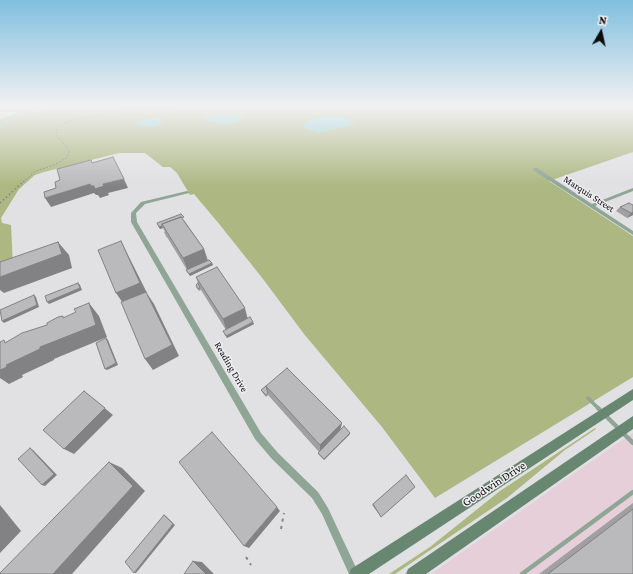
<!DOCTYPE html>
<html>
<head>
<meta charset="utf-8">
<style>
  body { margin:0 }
  #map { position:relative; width:633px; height:574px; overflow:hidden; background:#e1e0e3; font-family:"Crimson Pro",serif }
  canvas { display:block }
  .north { position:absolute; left:581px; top:12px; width:40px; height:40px; -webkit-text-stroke:3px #eeedf0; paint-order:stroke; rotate:9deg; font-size:11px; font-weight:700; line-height:16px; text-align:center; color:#0e0d0e }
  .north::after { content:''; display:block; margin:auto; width:14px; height:18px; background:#0e0d0e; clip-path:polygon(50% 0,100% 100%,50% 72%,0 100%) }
</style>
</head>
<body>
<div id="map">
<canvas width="633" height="574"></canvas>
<div class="north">N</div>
</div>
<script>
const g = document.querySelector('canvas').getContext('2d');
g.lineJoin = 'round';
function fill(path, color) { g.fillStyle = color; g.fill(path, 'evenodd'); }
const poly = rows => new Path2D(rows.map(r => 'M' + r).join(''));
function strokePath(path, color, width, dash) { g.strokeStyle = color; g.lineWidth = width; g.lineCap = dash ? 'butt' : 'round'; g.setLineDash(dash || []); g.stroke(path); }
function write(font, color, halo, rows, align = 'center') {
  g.font = font + ' "Crimson Pro",serif'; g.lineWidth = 3; g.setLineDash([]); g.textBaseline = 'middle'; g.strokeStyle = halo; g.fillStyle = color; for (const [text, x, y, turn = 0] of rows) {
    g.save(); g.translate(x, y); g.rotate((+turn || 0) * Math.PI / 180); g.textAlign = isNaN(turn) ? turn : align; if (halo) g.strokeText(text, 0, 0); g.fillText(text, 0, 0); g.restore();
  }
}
const commercial = poly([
  [633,433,633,574,431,574,609,449]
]);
const green = poly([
  [36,106,633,106,633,152,549,181,633,236,633,377,435,498,382,427,304,334,263,279,220,225,194,194,190,195,177,173,170,167,163,167,145,153,119,153,44,172,35,175,19,189,1,218,2,223,11,225,13,266,0,271,0,119],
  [595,428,596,429,565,450,507,498,395,574,389,574,430,547,500,491]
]);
const water = poly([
  [240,114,245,117,238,120,237,122,225,125,207,121,201,118,204,116],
  [324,117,344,117,355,123,353,125,318,133,303,127,306,121],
  [150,118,160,118,163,122,155,127,137,125,136,122]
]);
const stream = poly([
  [0,128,13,118,52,106]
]);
const pathFar2 = poly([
  [23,182,36,171,54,165,66,158,69,154,69,150,56,135,56,131,63,123,131,108,200,106]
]);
const pathFar1 = poly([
  [0,203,24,181]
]);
const path = poly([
  [281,529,284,513],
  [246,557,251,565]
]);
const laneFar1 = poly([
  [588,398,599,409]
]);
const lane = poly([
  [598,408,619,429],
  [623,433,633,443],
  [522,574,633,492]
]);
const street = poly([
  [533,168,537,168,592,204,633,188,633,191,595,206,633,231,633,235,533,170,533,168],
  [187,191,189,192,189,193,145,204,136,213,137,222,261,433,278,453,318,492,328,508,359,574,349,574,322,514,312,498,272,459,255,439,131,222,131,213,141,202,187,191]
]);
const secondary = poly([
  [633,389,633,400,369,574,349,574,351,569,633,389],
  [633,416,633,429,426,574,406,574,408,569,633,416]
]);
const wall = poly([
  [633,205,633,215,627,218,616,211,620,207],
  [184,220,204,249,208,260,212,263,213,265,190,276,186,270,187,270,167,237,167,238,164,232,165,232,163,228,160,229,157,223],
  [196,277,248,318,254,324,227,338,223,331,226,330,201,290,199,291,196,287,196,285,198,283],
  [266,386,342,423,340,430,350,434,324,460,318,454,319,452,268,395,266,397,262,392,261,390],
  [406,475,415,487,381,517,372,505],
  [633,503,633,574,539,574]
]);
const shadedWall = poly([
  [124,179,128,188,108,193,109,195,100,198,98,195,96,195,94,193,51,207,45,198,90,184,103,184],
  [633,212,633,215,627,218,631,213],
  [162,226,163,228,160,229,159,227],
  [121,241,148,295,125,306,116,293],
  [58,242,69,255,72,268,4,293,0,290,0,277],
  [204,249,208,263,188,271,183,258],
  [212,263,213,265,190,276,189,274],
  [78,283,80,285,82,290,49,304,47,302],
  [146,292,154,304,179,356,153,370,145,359],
  [34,295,36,297,39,307,4,323,2,321],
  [89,303,99,316,107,337,54,359,54,360,22,375,23,377,9,384,0,378,0,370,6,365,40,347],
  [245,308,248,320,227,332,223,319],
  [253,322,254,324,227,338,226,336],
  [106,338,108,340,118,365,107,370,105,369],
  [84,391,113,415,74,454,64,449],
  [342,423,340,431,320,452,320,445],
  [350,433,350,434,324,460,324,459],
  [30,448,33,450,57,475,45,486,42,485],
  [109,462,122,468,145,491,72,574,53,574],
  [0,505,21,531,0,553],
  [277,507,280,511,249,548,244,546],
  [164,515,166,516,175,525,136,573,134,573],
  [193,561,202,562,214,574,206,574]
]);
const building = poly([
  [113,157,124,179,103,184,104,186,95,189,94,186,91,186,90,184,45,198,44,192,56,188,55,182,60,180,57,169,91,160,92,163,113,157],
  [629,203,633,205,633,212,631,213,620,207,629,203],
  [181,214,184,217,182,218,181,217,162,224,162,226,159,227,157,223,181,214],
  [181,217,204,249,183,258,162,224,181,217],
  [121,241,140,283,116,293,98,250,121,241],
  [58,242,62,254,0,277,0,262,58,242],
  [209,260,212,263,189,274,186,270,209,260],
  [217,267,245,308,223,319,196,277,217,267],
  [78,283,80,288,47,302,45,296,78,283],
  [198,283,200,288,198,289,196,285,198,283],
  [146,292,172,345,145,359,121,302,146,292],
  [34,295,37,305,2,321,0,310,34,295],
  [89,303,96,325,40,347,40,349,6,365,7,367,0,370,0,342,4,340,5,343,22,333,47,325,47,323,58,317,63,316,63,318,76,312,74,309,89,303],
  [250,317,253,322,226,336,223,331,250,317],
  [106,338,116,363,105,369,96,343,106,338],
  [287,368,342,423,320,445,266,386,287,368],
  [266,386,268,394,266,395,261,390,266,386],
  [84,391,105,408,64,449,43,430,84,391],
  [344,426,350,433,324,459,318,453,344,426],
  [212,432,277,507,244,546,179,462,212,432],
  [30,448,54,474,42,485,18,459,30,448],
  [109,462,133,486,53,574,0,574,0,573,109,462],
  [406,475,415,487,381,517,373,504,406,475],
  [633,509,633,574,548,574,633,509],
  [164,515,173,524,134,573,125,562,164,515],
  [193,561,206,574,184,574,193,561]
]);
const streetNames = [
  ["Marquis Street",589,194,33],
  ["Reading Drive",231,367,60]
];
const nearStreetnames = [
  ["Goodwin Drive",494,484,-33]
];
fill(commercial, '#e7cfda');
fill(green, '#acb782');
fill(water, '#85cfd1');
strokePath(stream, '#85cfd1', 1.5);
strokePath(pathFar2, '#848385', 1, [1.5, 2]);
strokePath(pathFar1, '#848385', 1.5, [1.5, 2.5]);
strokePath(path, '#848385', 2, [3, 4.5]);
strokePath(laneFar1, '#8fa595', 3.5);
strokePath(lane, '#8fa595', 4.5);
fill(street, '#8fa595');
fill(secondary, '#688770');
fill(wall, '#a09fa2');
fill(shadedWall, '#828284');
fill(building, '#bab9bc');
strokePath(building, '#828284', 1);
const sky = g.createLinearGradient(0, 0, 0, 186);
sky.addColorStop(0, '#80bfdf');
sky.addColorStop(0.57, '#f2f1f2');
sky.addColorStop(1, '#f2f1f200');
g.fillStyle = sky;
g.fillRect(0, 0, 633, 186);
write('10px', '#0e0d0e', '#eeedf0', streetNames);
write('12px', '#0e0d0e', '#eeedf0', nearStreetnames);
</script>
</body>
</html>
